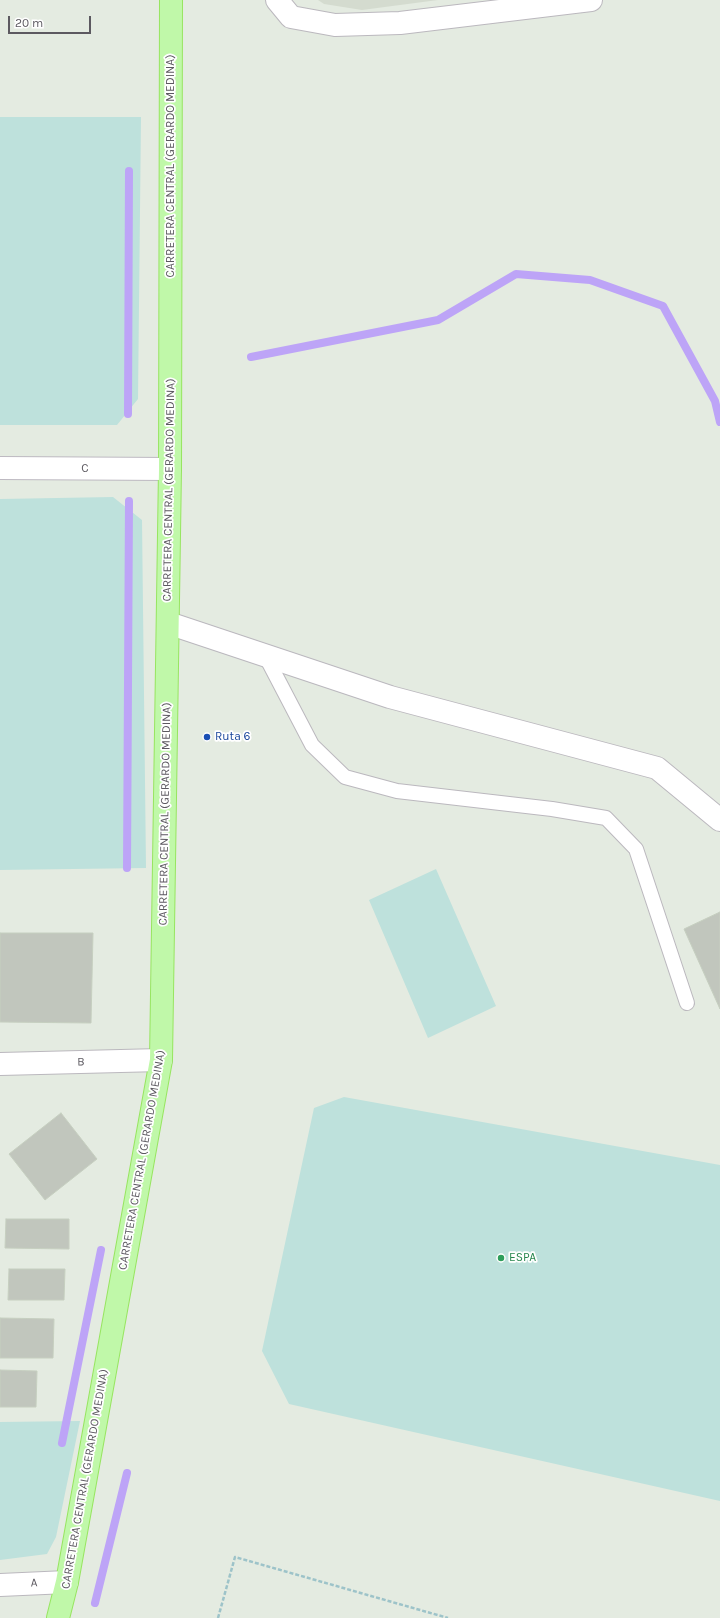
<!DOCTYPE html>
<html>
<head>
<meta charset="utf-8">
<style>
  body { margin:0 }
  #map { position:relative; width:720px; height:1618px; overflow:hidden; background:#e4ebe1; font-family:Karla,sans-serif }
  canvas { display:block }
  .scale { position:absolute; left:8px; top:16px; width:83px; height:18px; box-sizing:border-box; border:2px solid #5c5960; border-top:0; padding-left:5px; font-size:12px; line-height:14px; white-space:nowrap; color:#5c5960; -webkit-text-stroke:3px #fff; paint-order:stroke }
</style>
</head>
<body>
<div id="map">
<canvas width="720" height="1618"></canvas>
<div class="scale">20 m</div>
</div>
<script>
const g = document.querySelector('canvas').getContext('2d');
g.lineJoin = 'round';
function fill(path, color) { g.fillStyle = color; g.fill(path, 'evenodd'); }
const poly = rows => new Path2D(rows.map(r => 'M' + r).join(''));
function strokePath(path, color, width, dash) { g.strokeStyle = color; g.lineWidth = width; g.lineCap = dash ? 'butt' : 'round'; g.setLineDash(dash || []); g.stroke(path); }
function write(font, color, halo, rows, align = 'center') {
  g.font = font + ' Karla,sans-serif'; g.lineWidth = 3.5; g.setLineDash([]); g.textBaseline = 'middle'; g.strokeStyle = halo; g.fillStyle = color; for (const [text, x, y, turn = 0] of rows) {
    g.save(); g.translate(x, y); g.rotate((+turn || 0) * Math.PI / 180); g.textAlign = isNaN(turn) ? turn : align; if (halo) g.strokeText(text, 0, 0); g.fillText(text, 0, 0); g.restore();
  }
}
const education = poly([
  [318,0,438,0,362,10,324,4]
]);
const green = poly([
  [0,117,141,117,138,399,117,425,0,425],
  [113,497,142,520,146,868,0,870,0,499],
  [436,869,496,1006,428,1038,369,900],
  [344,1097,720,1165,720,1501,289,1404,262,1351,314,1108],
  [80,1421,56,1537,47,1554,0,1560,0,1422]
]);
const stream = poly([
  [251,357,438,320,516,274,590,280,663,306,715,401,720,422],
  [128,414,129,171],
  [127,868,129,501],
  [62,1443,101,1250],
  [95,1603,127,1473]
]);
const building = poly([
  [720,912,720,1009,684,929,720,912],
  [0,933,93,933,91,1023,0,1022,0,933],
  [61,1113,97,1159,45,1200,9,1154,61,1113],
  [6,1219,69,1219,69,1249,5,1248,6,1219],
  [9,1269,65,1269,64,1300,8,1300,9,1269],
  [0,1318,54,1319,53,1358,0,1358,0,1318],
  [0,1370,37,1371,36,1407,0,1407,0,1370]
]);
const path = poly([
  [218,1618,235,1557,448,1618]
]);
const lane = poly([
  [265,655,312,745,345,777,397,791,552,809,606,818,636,849,687,1003]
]);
const street = poly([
  [277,0,291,17,335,25,400,23,591,0],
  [168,623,390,697,657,768,720,820],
  [0,1064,161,1060],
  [0,1585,67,1582]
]);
const secondary = poly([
  [0,468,170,469]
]);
const primary = poly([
  [58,1618,67,1582,161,1060,170,469,171,0]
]);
const markers = [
  [207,737,4,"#1a4fb4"],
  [501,1258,4,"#2e9e5b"]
];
const streetNames = [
  ["CARRETERA CENTRAL (GERARDO MEDINA)",171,166,-90],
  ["C",85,469],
  ["CARRETERA CENTRAL (GERARDO MEDINA)",169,490,-89],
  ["CARRETERA CENTRAL (GERARDO MEDINA)",165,814,-89],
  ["B",81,1062,-1],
  ["CARRETERA CENTRAL (GERARDO MEDINA)",142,1160,-80],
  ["CARRETERA CENTRAL (GERARDO MEDINA)",85,1479,-80],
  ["A",34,1583,-2]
];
const transitNames = [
  ["Ruta 6",215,737]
];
const leisureNames = [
  ["ESPA",509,1258]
];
fill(education, '#d4dbcf');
fill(green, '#bee1dc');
strokePath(stream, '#bda4f7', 8);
fill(building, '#c1c6bd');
strokePath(building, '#c6cfc0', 1);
strokePath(lane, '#bbb8be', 16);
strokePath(street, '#bbb8be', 24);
strokePath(secondary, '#bdb9c1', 24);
strokePath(primary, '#97e560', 24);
strokePath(path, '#9dc3c9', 2.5, [4, 2]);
strokePath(lane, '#fff', 14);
strokePath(street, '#fff', 22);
strokePath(secondary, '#fff', 22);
strokePath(primary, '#c0f8a9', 22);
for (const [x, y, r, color] of markers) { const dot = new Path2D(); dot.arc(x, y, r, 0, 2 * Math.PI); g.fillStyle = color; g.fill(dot); strokePath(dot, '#fff', 1.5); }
write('12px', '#5c5960', '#fff', streetNames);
write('12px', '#164399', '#fff', transitNames, 'left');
write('12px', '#27864d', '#fff', leisureNames, 'left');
</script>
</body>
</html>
